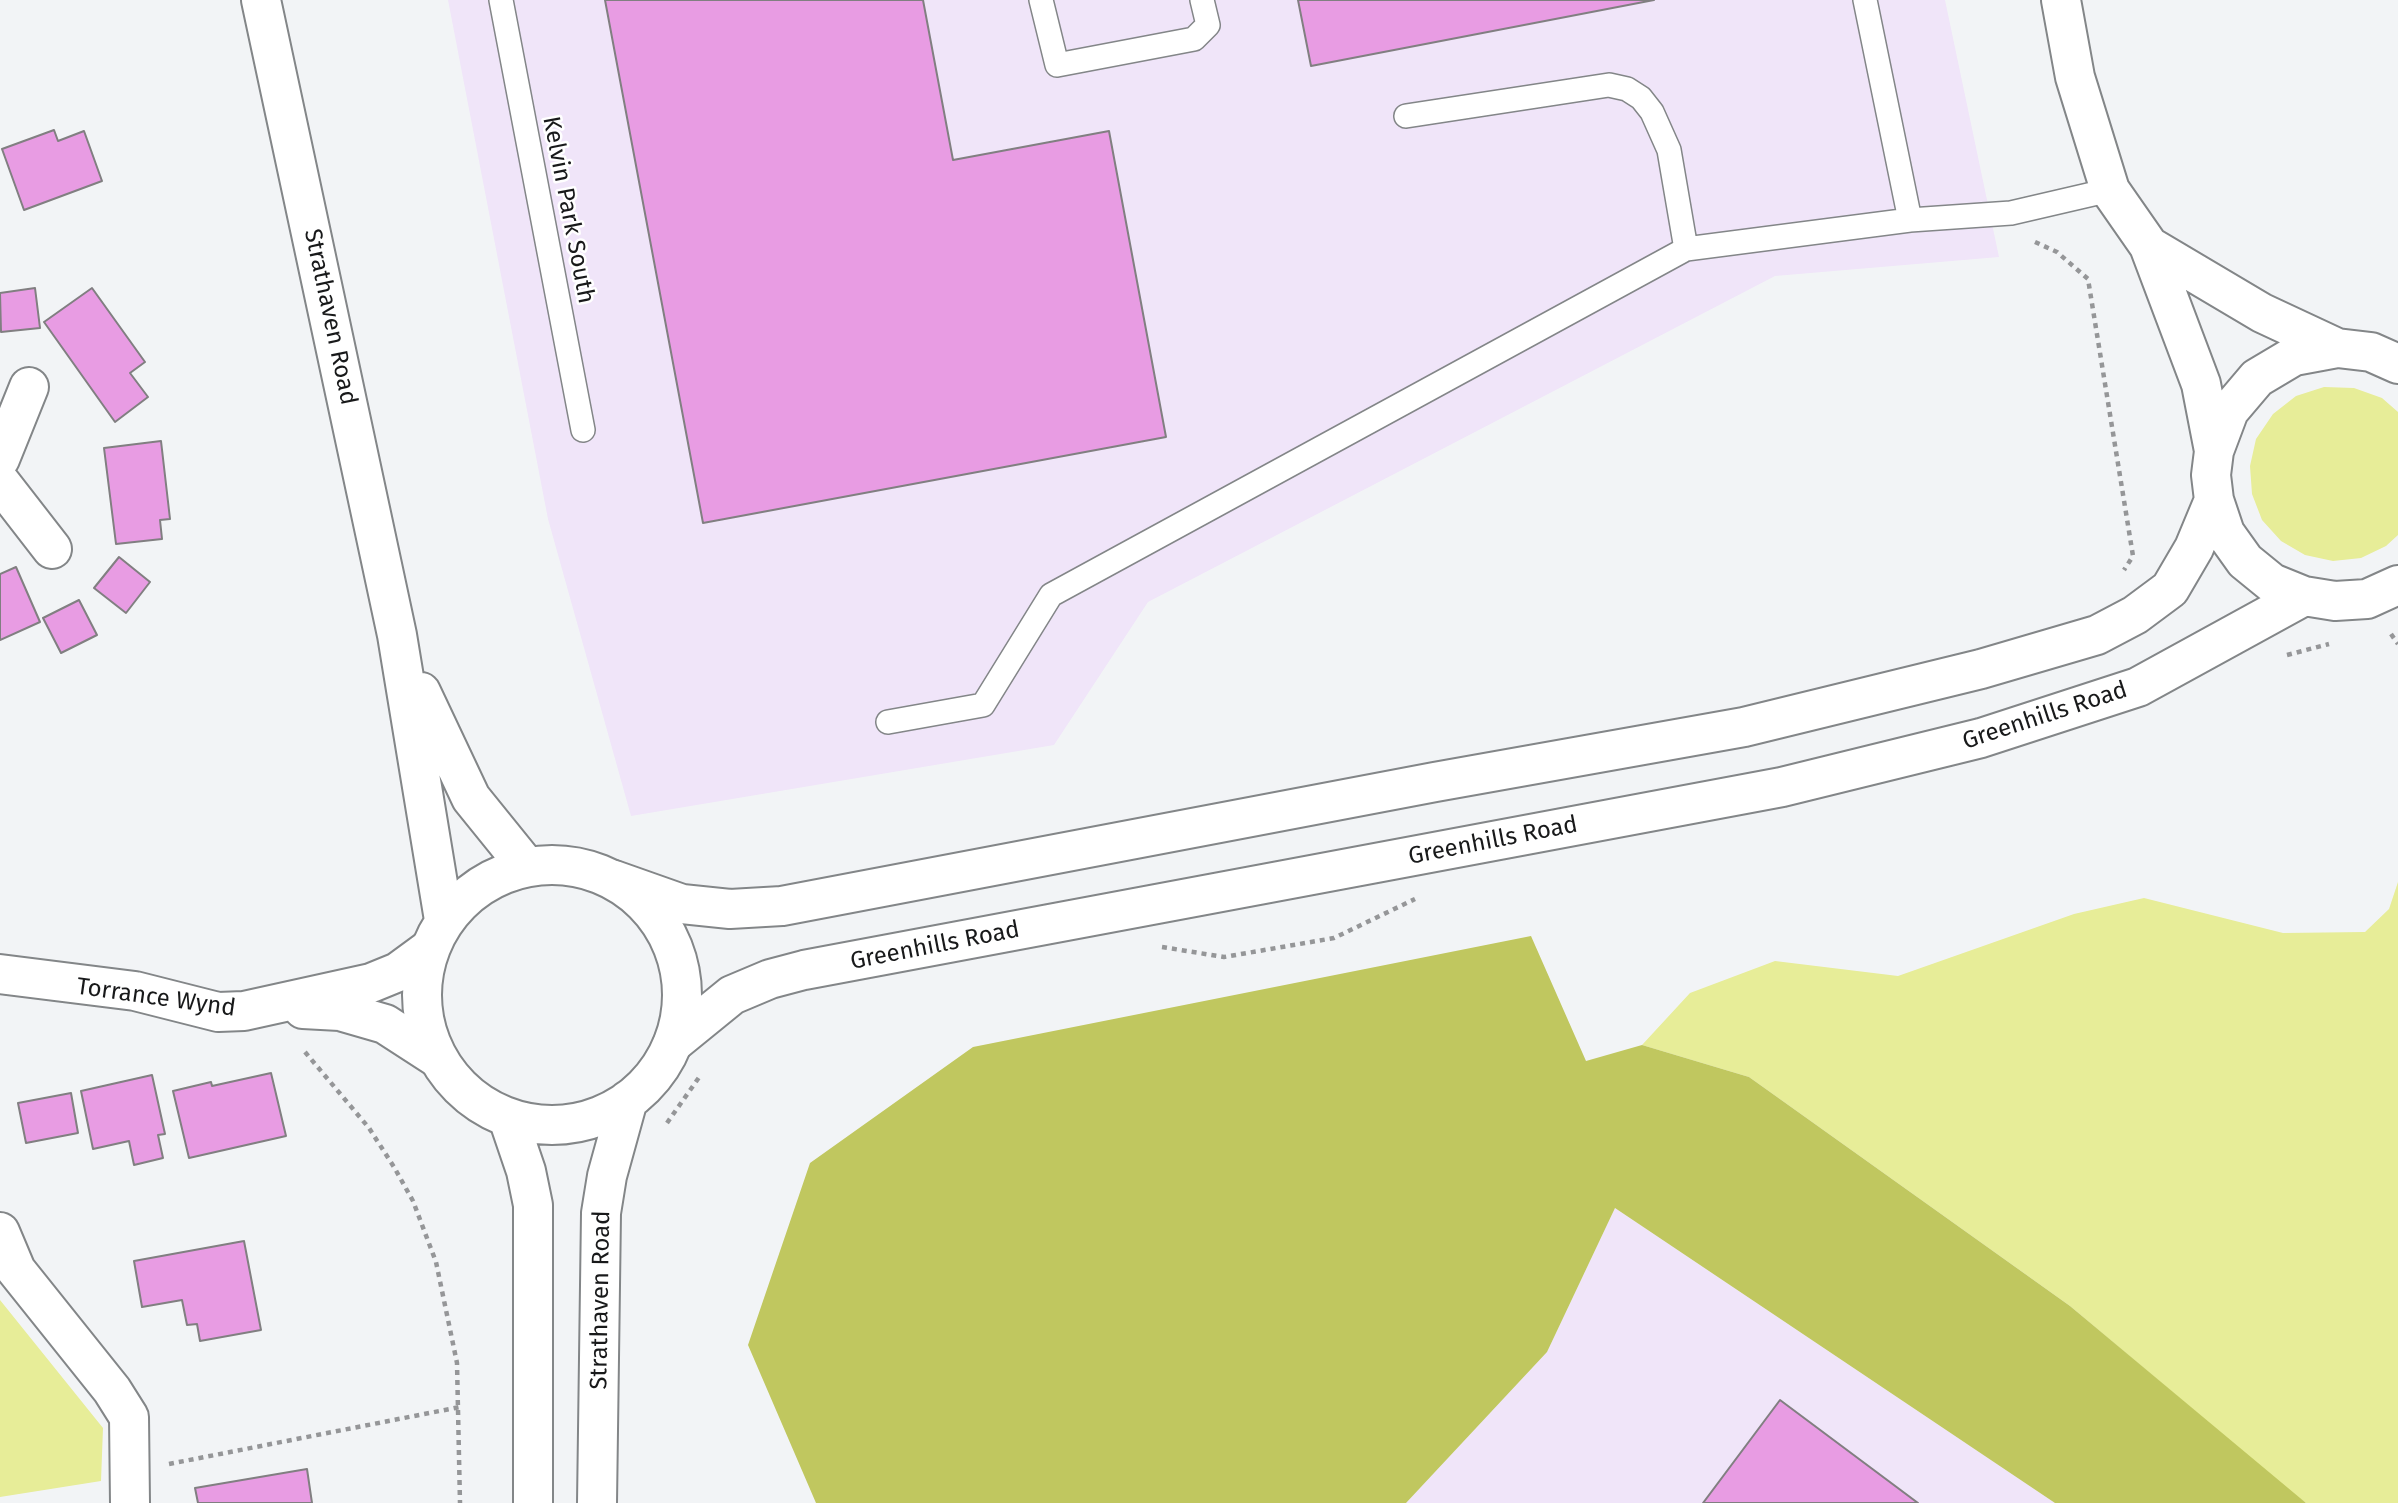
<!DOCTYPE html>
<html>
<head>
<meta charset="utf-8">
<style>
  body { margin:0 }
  canvas { display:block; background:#f2f4f6 }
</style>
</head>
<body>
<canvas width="2398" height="1503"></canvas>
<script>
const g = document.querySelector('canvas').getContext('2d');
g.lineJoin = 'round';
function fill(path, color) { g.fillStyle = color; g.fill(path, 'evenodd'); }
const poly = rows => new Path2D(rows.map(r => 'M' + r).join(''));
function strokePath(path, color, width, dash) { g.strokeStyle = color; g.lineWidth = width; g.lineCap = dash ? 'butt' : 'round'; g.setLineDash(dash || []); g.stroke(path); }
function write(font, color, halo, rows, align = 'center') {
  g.font = font + ' "Fira Sans",sans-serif'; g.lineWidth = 5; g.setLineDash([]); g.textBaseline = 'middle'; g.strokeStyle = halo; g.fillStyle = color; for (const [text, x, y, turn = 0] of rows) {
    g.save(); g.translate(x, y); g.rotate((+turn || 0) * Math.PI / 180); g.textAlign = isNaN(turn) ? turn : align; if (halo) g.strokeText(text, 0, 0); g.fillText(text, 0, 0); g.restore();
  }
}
const industrial = poly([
  [448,0,1945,0,1999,257,1775,276,1148,602,1054,745,631,816,548,519],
  [1615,1208,2055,1503,1406,1503,1547,1352]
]);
const green = poly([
  [2324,387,2354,388,2382,398,2398,412,2398,535,2386,546,2361,558,2333,561,2305,555,2281,541,2262,520,2252,494,2250,466,2256,439,2273,414,2296,396],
  [2398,882,2398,1503,2306,1503,2297,1497,2070,1306,1749,1077,1642,1045,1690,993,1775,961,1898,976,2074,914,2144,898,2283,933,2365,932,2389,909],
  [0,1300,103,1428,101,1481,0,1497]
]);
const forest = poly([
  [1531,936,1586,1061,1642,1045,1749,1077,2070,1306,2306,1503,2055,1503,1615,1208,1547,1352,1406,1503,816,1503,748,1345,810,1163,973,1047]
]);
const building = poly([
  [605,0,923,0,953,160,1109,131,1166,437,703,523,605,0],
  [1298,0,1654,0,1311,66,1298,0],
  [54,130,58,141,84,131,102,181,24,210,2,149,54,130],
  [35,288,40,328,1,332,0,293,35,288],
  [92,288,145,362,130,373,148,397,115,422,44,322,92,288],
  [161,441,170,519,160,520,162,539,116,544,104,448,161,441],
  [119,557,150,582,126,613,94,588,119,557],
  [16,567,40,622,0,640,0,574,16,567],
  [79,600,97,635,61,653,43,618,79,600],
  [271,1073,286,1136,189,1158,173,1091,211,1082,212,1086,271,1073],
  [152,1075,165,1134,158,1135,163,1158,134,1165,129,1141,93,1149,81,1091,152,1075],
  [71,1093,78,1133,26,1143,18,1103,71,1093],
  [244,1241,261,1330,200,1341,197,1324,187,1325,182,1300,142,1307,134,1261,244,1241],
  [1780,1400,1918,1503,1703,1503,1780,1400],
  [307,1469,312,1503,198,1503,195,1488,307,1469]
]);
const path = poly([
  [2035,242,2057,252,2088,279,2133,556,2124,570],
  [2391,634,2398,644],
  [2287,655,2329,644],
  [1162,947,1224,957,1334,938,1415,899],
  [305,1052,369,1128,394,1167,413,1201,436,1262,457,1363,460,1503],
  [667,1123,700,1076],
  [169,1464,460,1407]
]);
const service = poly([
  [501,0,583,430],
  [1041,0,1057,65,1194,39,1208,25,1202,0],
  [1865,0,1910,220],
  [1406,116,1609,85,1627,89,1641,98,1652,112,1669,150,1686,249],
  [888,722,983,705,1051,595,1686,249,1910,220,2011,213,2110,190]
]);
const minor = poly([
  [0,459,29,387],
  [0,482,52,549],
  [0,974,135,991,218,1012,244,1011,371,983,398,972,428,950],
  [303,1009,340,1011,385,1024,436,1057],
  [0,1232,16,1270,112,1390,129,1417,130,1503]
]);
const tertiary = poly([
  [2061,0,2075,77,2110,190,2149,246,2201,384,2214,451],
  [2149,246,2262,313,2337,348],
  [2398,364,2371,352,2337,348,2294,356,2257,378,2229,411,2214,451,2211,475,2214,500,2225,533,2245,561,2272,583,2304,596,2335,601,2367,599,2398,585],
  [614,880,682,904,730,909,782,906,1435,782,1744,727,1981,669,2097,635,2135,615,2170,589,2194,548,2214,500],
  [673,1043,732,995,770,979,804,970,1782,787,1981,738,2138,687,2304,596]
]);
const primary = poly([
  [261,0,397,635,444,920],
  [421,692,471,798,526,866],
  '422 995a130 130 0 1 1 260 0a130 130 0 1 1-260 0Z',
  [508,1118,526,1171,533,1205,533,1503],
  [597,1503,601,1213,607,1176,628,1100]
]);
const streetNames = [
  ["Kelvin Park South",568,210,79],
  ["Strathaven Road",330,317,78],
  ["Greenhills Road",2045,716,-18],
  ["Greenhills Road",1493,841,-11],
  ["Greenhills Road",935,946,-11],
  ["Torrance Wynd",156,998,8],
  ["Strathaven Road",601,1300,-89]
];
fill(industrial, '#f0e5f9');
fill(green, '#e7ed98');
fill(forest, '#c0c75f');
fill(building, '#e89ce3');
strokePath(building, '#817f81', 2);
strokePath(service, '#838688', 26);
strokePath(minor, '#838688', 42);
strokePath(tertiary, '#838688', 42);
strokePath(primary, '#838688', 42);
strokePath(path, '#959698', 4.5, [5, 5]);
strokePath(service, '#fff', 23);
strokePath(minor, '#fff', 38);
strokePath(tertiary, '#fff', 38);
strokePath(primary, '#fff', 38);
write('24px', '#18191a', '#fff', streetNames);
</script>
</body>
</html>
